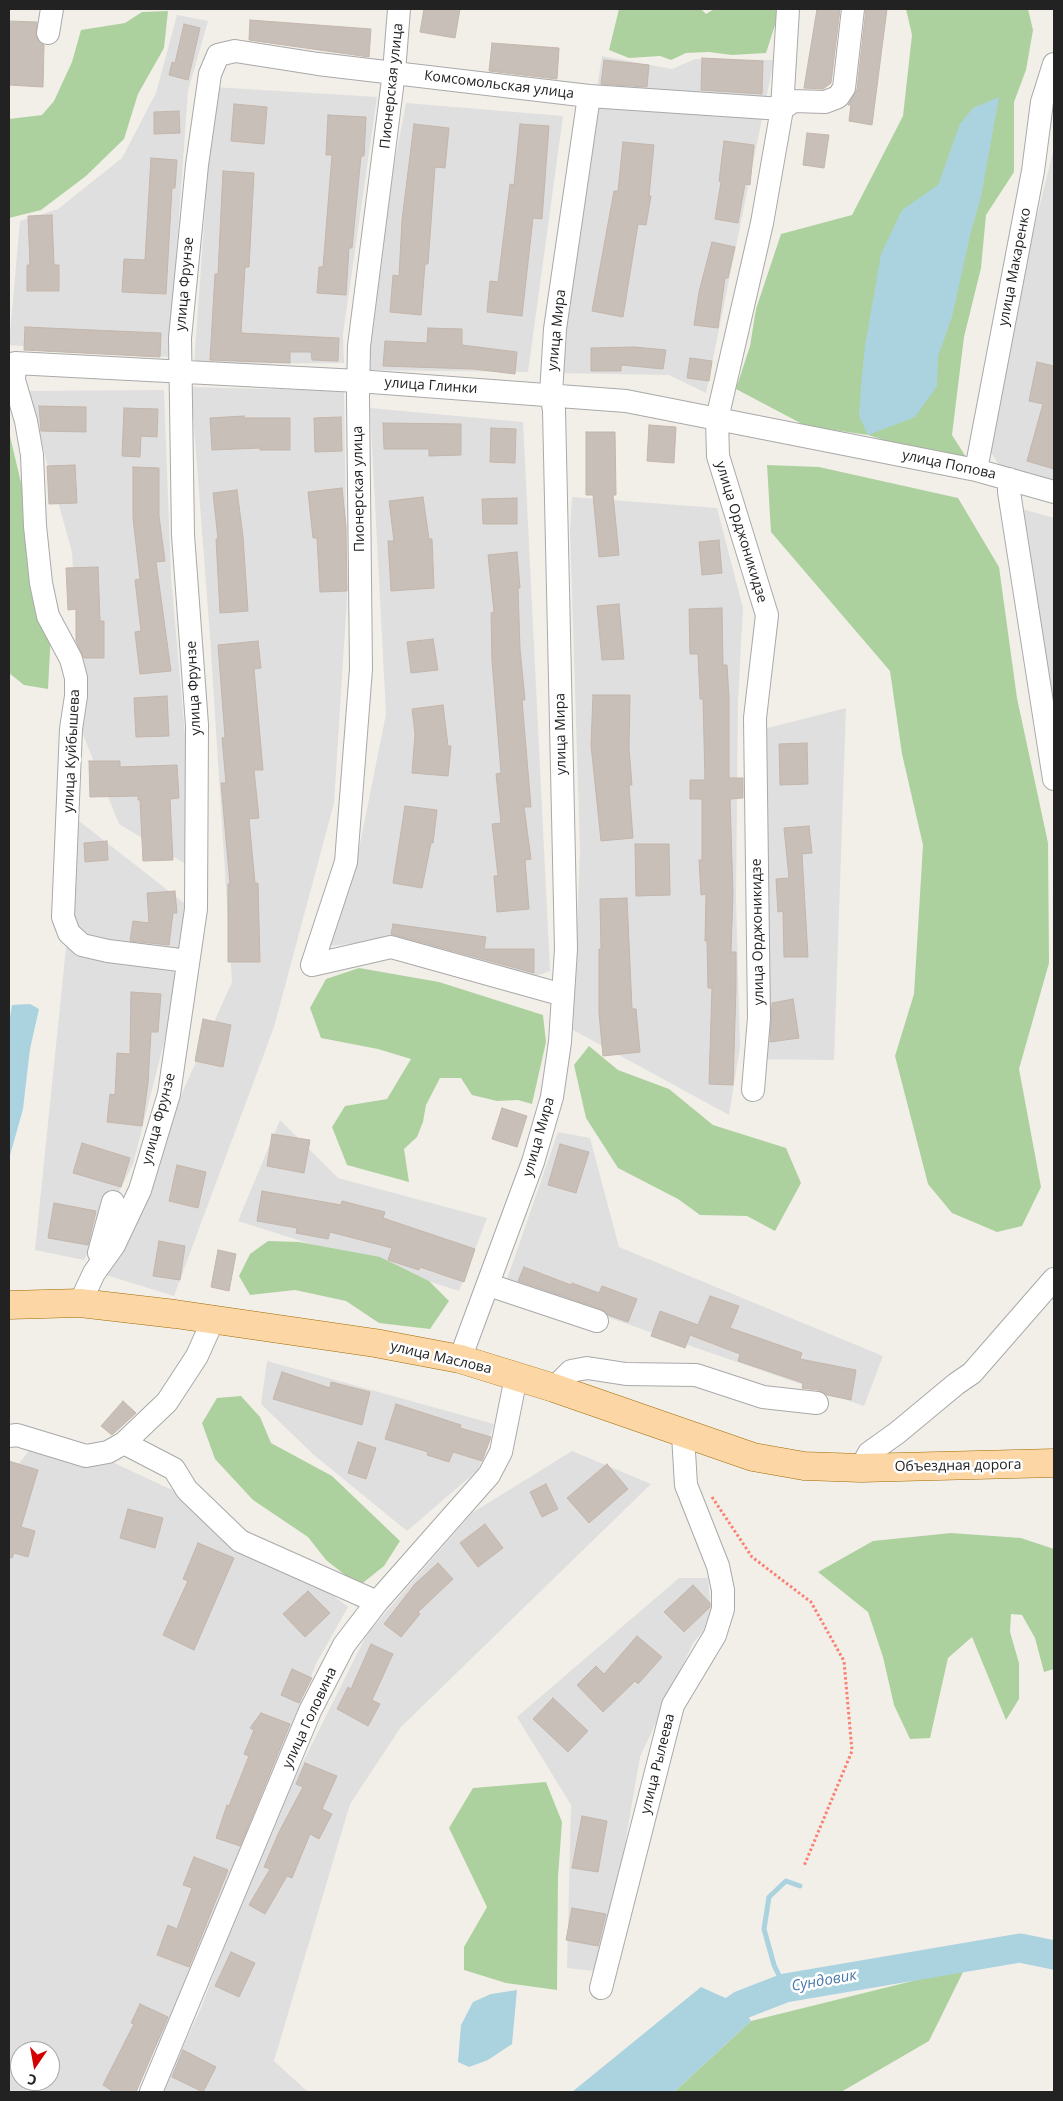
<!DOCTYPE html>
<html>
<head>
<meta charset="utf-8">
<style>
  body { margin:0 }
  #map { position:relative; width:1063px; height:2101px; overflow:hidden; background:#f2efe9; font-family:"Open Sans",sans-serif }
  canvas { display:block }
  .frame { position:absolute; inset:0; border:10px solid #222; pointer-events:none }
  .north { position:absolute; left:10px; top:2041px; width:50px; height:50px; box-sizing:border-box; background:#fff; border:1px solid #a7a7a7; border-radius:50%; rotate:192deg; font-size:14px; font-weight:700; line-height:20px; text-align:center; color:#222 }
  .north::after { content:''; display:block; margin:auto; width:18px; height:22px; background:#d40000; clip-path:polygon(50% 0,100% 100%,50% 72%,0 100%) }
</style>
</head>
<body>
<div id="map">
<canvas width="1063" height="2101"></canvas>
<div class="frame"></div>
<div class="north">С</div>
</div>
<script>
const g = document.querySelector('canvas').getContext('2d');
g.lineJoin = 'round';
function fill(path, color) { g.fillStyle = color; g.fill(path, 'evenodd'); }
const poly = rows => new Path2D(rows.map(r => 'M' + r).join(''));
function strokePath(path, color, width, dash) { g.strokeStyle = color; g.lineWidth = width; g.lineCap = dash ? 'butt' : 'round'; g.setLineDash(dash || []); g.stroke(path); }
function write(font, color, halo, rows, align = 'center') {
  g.font = font + ' "Open Sans",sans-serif'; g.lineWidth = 5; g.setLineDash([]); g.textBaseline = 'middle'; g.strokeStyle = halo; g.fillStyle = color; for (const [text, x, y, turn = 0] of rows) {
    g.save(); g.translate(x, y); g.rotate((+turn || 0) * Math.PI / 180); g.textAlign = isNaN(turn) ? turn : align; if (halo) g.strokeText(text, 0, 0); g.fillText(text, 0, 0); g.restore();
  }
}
const residential = poly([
  [177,15,208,21,188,91,169,357,9,345,20,221,58,209,122,158,156,93],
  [602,56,672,69,695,59,774,60,706,393,669,375,552,373],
  [214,87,377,97,343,334,344,363,194,364],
  [406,103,563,116,528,372,364,370,380,237],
  [1054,148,1054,490,1006,476,982,438],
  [191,387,344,391,347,599,334,803,274,1027,174,1296,106,1275,168,1124,232,982,210,636],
  [164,390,171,577,197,871,119,824,82,732,72,552,27,391],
  [370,408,523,422,550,971,528,979,379,941,329,946,356,864,386,714],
  [572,497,717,508,743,608,738,701,736,897,740,1047,729,1115,573,1030,580,851,570,530],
  [1015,507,1054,518,1054,719],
  [846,708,834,1060,751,1059,756,731],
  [79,821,197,913,133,1164,84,1260,35,1250],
  [280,1120,338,1178,487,1218,459,1291,238,1221],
  [558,1132,590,1138,619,1247,883,1356,864,1406,506,1282],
  [267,1361,494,1424,478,1470,407,1531,314,1455,261,1404],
  [36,1442,110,1461,228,1516,348,1607,316,1664,258,1811,174,2011,133,2092,9,2092,9,1476],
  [20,2051,50,2051,50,2081,20,2081],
  [572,1451,651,1484,401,1727,350,1804,274,2061,308,2092,162,2092,201,2008,267,1834,367,1634,472,1513],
  [679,1578,708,1578,712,1620,693,1643,640,1757,603,1972,567,1968,571,1805,517,1717]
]);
const forest = poly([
  [619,9,701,9,706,14,714,9,777,9,776,22,766,53,732,55,709,52,686,53,671,60,660,56,629,58,609,50],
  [906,9,1028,9,1033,30,1026,70,1014,102,1014,172,986,215,981,268,964,337,952,435,973,468,868,435,806,426,736,389,750,346,756,309,781,234,852,215,903,116,912,35],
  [168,11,164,48,138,94,124,139,86,176,41,210,9,218,9,119,42,115,54,101,72,62,81,30,125,23,142,12],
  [9,432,52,613,48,689,24,685,9,673],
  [767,465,819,467,958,498,999,567,1017,698,1048,843,1049,963,1019,1069,1041,1187,1022,1226,997,1232,952,1213,928,1184,895,1056,914,994,923,845,902,754,890,671,771,532],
  [359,968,439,982,543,1015,546,1042,532,1104,518,1100,497,1101,472,1095,461,1078,440,1078,426,1105,423,1122,417,1137,404,1149,409,1182,347,1165,332,1127,345,1106,387,1099,411,1059,378,1049,321,1038,310,1008,326,979],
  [589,1046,618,1070,669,1089,713,1125,786,1148,801,1183,775,1231,747,1216,700,1215,678,1199,618,1168,586,1118,574,1065],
  [268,1241,299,1242,380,1257,429,1281,449,1301,430,1329,379,1323,346,1301,295,1290,250,1295,239,1276,250,1254],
  [241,1396,260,1417,271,1443,332,1476,400,1541,384,1566,359,1586,326,1560,308,1537,253,1500,215,1459,202,1423,217,1398],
  [951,1533,1021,1538,1054,1549,1054,1669,1044,1672,1035,1638,1022,1615,1011,1614,1010,1632,1019,1663,1019,1699,1006,1720,972,1637,948,1658,930,1738,910,1739,894,1705,883,1657,868,1612,818,1572,873,1541],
  [546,1782,562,1822,558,1877,557,1990,506,1983,464,1970,464,1947,487,1907,449,1828,473,1788],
  [965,1968,929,2041,841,2092,674,2092,751,2021]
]);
const water = poly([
  [999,97,981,197,970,236,952,317,938,356,937,386,915,417,868,435,859,416,861,386,865,346,881,254,902,210,938,185,960,124,973,108],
  [30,1004,39,1009,30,1049,23,1109,9,1159,9,1023,12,1005],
  [701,1987,741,2005,751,2021,674,2092,572,2092],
  [517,1990,512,2044,488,2060,469,2067,458,2062,461,2025,473,2002,491,1994]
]);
const stream = poly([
  [785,1988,774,1965,764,1929,769,1897,786,1881,800,1886]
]);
const river = poly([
  [709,2028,741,2005,785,1988,1020,1948,1054,1955]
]);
const building = poly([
  [424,9,460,9,455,38,420,32,424,9],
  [817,9,840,9,831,83,823,89,804,88,817,9],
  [866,9,887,9,872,125,849,121,851,105,848,105,857,89,866,9],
  [250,20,371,29,369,57,249,40,250,20],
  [9,21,37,22,36,37,44,45,43,87,9,85,9,21],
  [184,24,200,28,188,80,169,75,172,62,175,63,184,24],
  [492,43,559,48,557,79,489,71,492,43],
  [702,58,763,61,762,94,701,90,702,58],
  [604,60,649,65,647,87,601,84,604,60],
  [234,104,267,107,264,144,231,141,234,104],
  [179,111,180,133,154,134,154,112,179,111],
  [328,115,366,117,364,156,361,156,352,248,349,248,346,295,317,293,319,267,323,267,332,155,326,155,328,115],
  [414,124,449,128,445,168,435,167,428,264,425,264,421,315,390,312,393,275,399,276,402,220,414,124],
  [520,124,549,126,542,219,533,218,522,316,487,312,490,281,498,282,510,184,514,185,520,124],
  [807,133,829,135,824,168,803,165,807,133],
  [724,141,754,145,750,185,745,184,738,223,715,219,721,182,719,181,724,141],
  [623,142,654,145,649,196,651,196,646,225,638,224,623,317,592,311,614,191,618,191,623,142],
  [151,158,177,160,175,188,172,188,166,294,122,292,124,259,145,260,151,158],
  [223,171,254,173,249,267,245,267,241,333,339,338,338,361,312,360,311,352,290,352,290,363,210,360,215,274,218,274,223,171],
  [52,215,54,265,59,265,59,291,27,291,27,265,30,265,28,216,52,215],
  [712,242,735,247,728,278,725,278,718,328,694,325,699,292,712,242],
  [25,327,161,333,160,357,24,350,25,327],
  [428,328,462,329,462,345,517,352,515,374,474,369,383,366,385,341,427,343,428,328],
  [634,347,666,350,663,369,621,365,621,371,591,371,591,348,634,347],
  [690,358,712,361,709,381,687,378,690,358],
  [1037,362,1054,366,1054,469,1027,461,1043,404,1029,401,1037,362],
  [39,406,86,407,86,432,41,431,39,406],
  [124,408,158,409,157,437,141,436,140,457,122,456,124,408],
  [244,416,244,418,290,418,290,450,260,450,260,448,212,450,210,418,244,416],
  [341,417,342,451,315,452,314,418,341,417],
  [383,423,461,424,461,455,429,456,429,449,384,449,383,423],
  [649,425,676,427,674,463,647,461,649,425],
  [491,428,516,429,515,463,490,462,491,428],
  [586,432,615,432,616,495,613,495,619,555,599,557,593,495,586,495,586,432],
  [75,465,77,503,49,504,47,466,75,465],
  [133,467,159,468,159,516,165,561,156,562,171,671,140,674,135,632,141,631,135,580,140,579,133,518,133,467],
  [342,488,346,526,347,591,320,592,317,538,313,538,308,492,342,488],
  [237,490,243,537,248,611,220,613,216,539,218,539,213,493,237,490],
  [423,497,429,539,432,539,434,588,391,591,388,541,394,541,389,501,423,497],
  [517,498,517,524,483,524,482,499,517,498],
  [719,540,722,573,702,575,699,542,719,540],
  [517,552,520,588,518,588,520,649,525,700,522,700,531,807,524,807,531,859,525,860,529,909,497,912,494,876,498,876,492,824,501,823,496,774,501,773,492,661,491,613,494,612,488,555,517,552],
  [98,567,100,621,104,621,104,658,84,658,76,641,76,609,68,610,66,568,98,567],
  [619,604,624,659,602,660,597,606,619,604],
  [722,608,723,665,727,665,729,697,729,778,743,778,743,798,730,799,733,893,731,952,736,952,736,988,733,1085,709,1084,712,988,708,988,707,941,705,941,706,894,701,895,699,860,702,860,702,799,690,799,690,780,705,780,703,699,700,699,698,654,690,654,689,609,722,608],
  [433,639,438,670,411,673,407,642,433,639],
  [258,641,261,668,254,669,263,770,254,770,259,818,249,819,255,883,258,883,260,962,228,962,228,884,230,884,221,783,226,783,222,738,225,737,218,645,258,641],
  [593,695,630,695,629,748,632,785,629,785,633,838,601,841,591,745,593,695],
  [167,696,169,736,136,737,134,698,167,696],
  [443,705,448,746,451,746,448,776,412,773,415,734,412,709,443,705],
  [807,743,808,784,780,785,779,744,807,743],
  [89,761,120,761,120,767,177,765,179,798,170,799,173,860,143,861,140,800,138,800,138,796,90,797,89,761],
  [405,806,437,810,433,843,431,843,422,888,393,883,405,806],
  [809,826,812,853,802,854,808,957,784,957,783,911,778,912,776,879,789,878,784,828,809,826],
  [107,841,108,860,85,862,84,843,107,841],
  [635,844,669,844,670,895,636,896,635,844],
  [175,891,177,913,173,913,169,945,130,941,133,921,149,923,147,893,175,891],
  [627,898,632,1009,636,1009,640,1052,603,1056,599,1013,599,949,601,949,600,899,627,898],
  [393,924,486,937,484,949,534,949,534,973,391,934,393,924],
  [131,992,161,994,158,1032,151,1032,148,1083,142,1126,107,1122,110,1094,115,1095,117,1053,130,1054,131,992],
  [793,999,799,1038,770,1042,772,1003,793,999],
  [203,1019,231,1025,223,1067,195,1061,203,1019],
  [502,1108,527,1116,517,1147,492,1139,502,1108],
  [272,1134,310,1140,304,1173,267,1166,272,1134],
  [82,1143,130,1158,121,1187,73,1173,82,1143],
  [560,1144,589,1152,576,1193,548,1185,560,1144],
  [177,1165,206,1172,198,1208,169,1201,177,1165],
  [262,1191,341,1205,342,1201,385,1212,383,1218,475,1249,464,1282,420,1267,419,1270,388,1260,392,1248,330,1232,328,1239,296,1233,297,1228,257,1221,262,1191],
  [54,1203,96,1211,88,1245,48,1238,54,1203],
  [159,1241,185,1246,180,1280,153,1276,159,1241],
  [218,1250,236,1254,229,1291,211,1287,218,1250],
  [524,1267,571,1285,572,1283,599,1293,602,1286,637,1299,628,1322,608,1315,601,1309,518,1281,524,1267],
  [710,1296,739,1306,730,1328,802,1353,800,1359,856,1370,851,1400,827,1395,818,1390,802,1388,803,1383,738,1361,740,1354,690,1335,685,1348,651,1336,660,1311,698,1325,710,1296],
  [282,1372,330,1388,331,1382,370,1392,362,1425,273,1399,282,1372],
  [123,1401,136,1413,112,1435,101,1426,123,1401],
  [396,1404,461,1425,460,1428,491,1437,482,1461,453,1452,449,1462,427,1455,428,1452,385,1439,396,1404],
  [358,1442,376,1448,366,1479,348,1473,358,1442],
  [9,1461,38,1470,21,1527,35,1531,28,1557,14,1553,12,1558,9,1557,9,1461],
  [607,1464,628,1489,589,1523,567,1498,607,1464],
  [546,1484,558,1509,542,1517,530,1492,546,1484],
  [128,1509,163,1518,155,1548,120,1538,128,1509],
  [485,1524,503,1548,478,1567,460,1543,485,1524],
  [198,1543,234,1558,194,1650,163,1635,188,1581,183,1579,198,1543],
  [438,1563,453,1579,418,1612,420,1614,401,1637,384,1624,415,1584,438,1563],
  [693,1585,710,1603,710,1607,684,1632,664,1612,693,1585],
  [308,1591,330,1613,305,1637,283,1614,308,1591],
  [637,1636,662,1657,638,1684,635,1681,603,1712,577,1685,596,1666,604,1674,637,1636],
  [371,1644,393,1654,372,1700,380,1704,368,1726,337,1709,348,1687,351,1689,371,1644],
  [292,1669,312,1678,299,1703,281,1695,292,1669],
  [553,1698,588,1731,568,1752,533,1719,553,1698],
  [261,1713,290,1724,240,1846,216,1838,227,1805,229,1806,249,1756,244,1754,254,1730,250,1728,261,1713],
  [305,1763,337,1776,322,1809,332,1814,319,1839,310,1834,292,1878,287,1876,265,1914,249,1905,270,1869,264,1867,279,1832,303,1787,296,1784,305,1763],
  [582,1816,607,1821,598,1872,572,1868,582,1816],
  [194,1857,228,1870,189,1967,157,1955,168,1925,177,1929,192,1888,183,1885,194,1857],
  [572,1908,606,1914,598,1946,566,1940,572,1908],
  [231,1952,255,1963,239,1997,215,1986,231,1952],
  [140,2004,168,2017,136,2092,114,2092,103,2085,134,2024,131,2023,140,2004],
  [183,2050,216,2067,203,2092,172,2077,183,2050]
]);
const path = poly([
  [712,1497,752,1557,811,1602,844,1661,852,1751,804,1866]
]);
const minor = poly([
  [48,33,52,9],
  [976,470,1033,171,1042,102,1054,64],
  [1009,479,1009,492,1054,779],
  [188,961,108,951,82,945,69,933,63,917,71,729,76,696,76,678,71,659,48,616,41,583,35,526,32,455,26,421,14,380,15,363,358,381,626,401,976,470,1054,492],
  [312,965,346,862,361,669,358,398,359,346,394,72,399,9],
  [312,965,391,947,563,995],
  [753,1090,759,1018,755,718,767,615,718,456,717,419,762,223,782,109,788,9],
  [99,1253,113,1202],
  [489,1285,597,1321],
  [80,1303,94,1273,114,1245,140,1190,169,1094,196,909,197,725,183,535,180,338,197,165,210,74,218,55,235,51,318,64,589,96,782,109,793,101,825,102,838,97,844,88,853,9],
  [460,1359,533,1162,552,1097,560,1042,566,949,554,410,551,394,555,329,589,96],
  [554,1388,571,1371,587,1368,626,1374,696,1375,763,1397,817,1403],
  [9,1436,17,1435,86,1456,108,1452,124,1443,167,1402,197,1356,213,1320],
  [124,1443,174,1469,187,1490,240,1541,377,1602],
  [861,1468,869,1453,897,1433,956,1384,972,1373,1054,1279],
  [601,1988,673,1705,715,1635,723,1609,723,1590,718,1566,686,1485,683,1435],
  [151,2092,310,1711,344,1645,377,1602,489,1475,501,1452,516,1377]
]);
const major = poly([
  [9,1305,80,1303,175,1314,375,1343,460,1359,554,1388,753,1457,804,1466,861,1468,1054,1463]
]);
const streetNames = [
  ["Комсомольская улица",499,85,7],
  ["Пионерская улица",392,86,-84],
  ["улица Макаренко",1015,267,-79],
  ["улица Фрунзе",185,284,-85],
  ["улица Мира",557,330,-84],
  ["улица Глинки",431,386,4],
  ["улица Попова",949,465,12],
  ["Пионерская улица",359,489,-91],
  ["улица Орджоникидзе",741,532,73],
  ["улица Фрунзе",194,688,-93],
  ["улица Мира",561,734,-91],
  ["улица Куйбышева",72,751,-87],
  ["улица Орджоникидзе",758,932,-91],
  ["улица Фрунзе",159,1119,-75],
  ["улица Мира",539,1137,-74],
  ["улица Маслова",441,1358,13],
  ["Объездная дорога",958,1466,-1],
  ["улица Головина",310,1718,-65],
  ["улица Рылеева",658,1764,-76]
];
const waterNames = [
  ["Сундовик",824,1981,-10]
];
fill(residential, '#e0dfdf');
fill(forest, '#add19e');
fill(water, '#aad3df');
strokePath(stream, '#aad3df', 5);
strokePath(river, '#aad3df', 29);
fill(building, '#c7bfb8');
strokePath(building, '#c4b6ab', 1);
strokePath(minor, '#a9a9a9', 24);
strokePath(major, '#a06b00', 29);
strokePath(path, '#fa8072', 3, [2.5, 2.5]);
strokePath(minor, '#fff', 22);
strokePath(major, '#fcd6a4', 28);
write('14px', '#222', '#fff', streetNames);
write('italic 15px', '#4a7aab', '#fff', waterNames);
</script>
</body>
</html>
